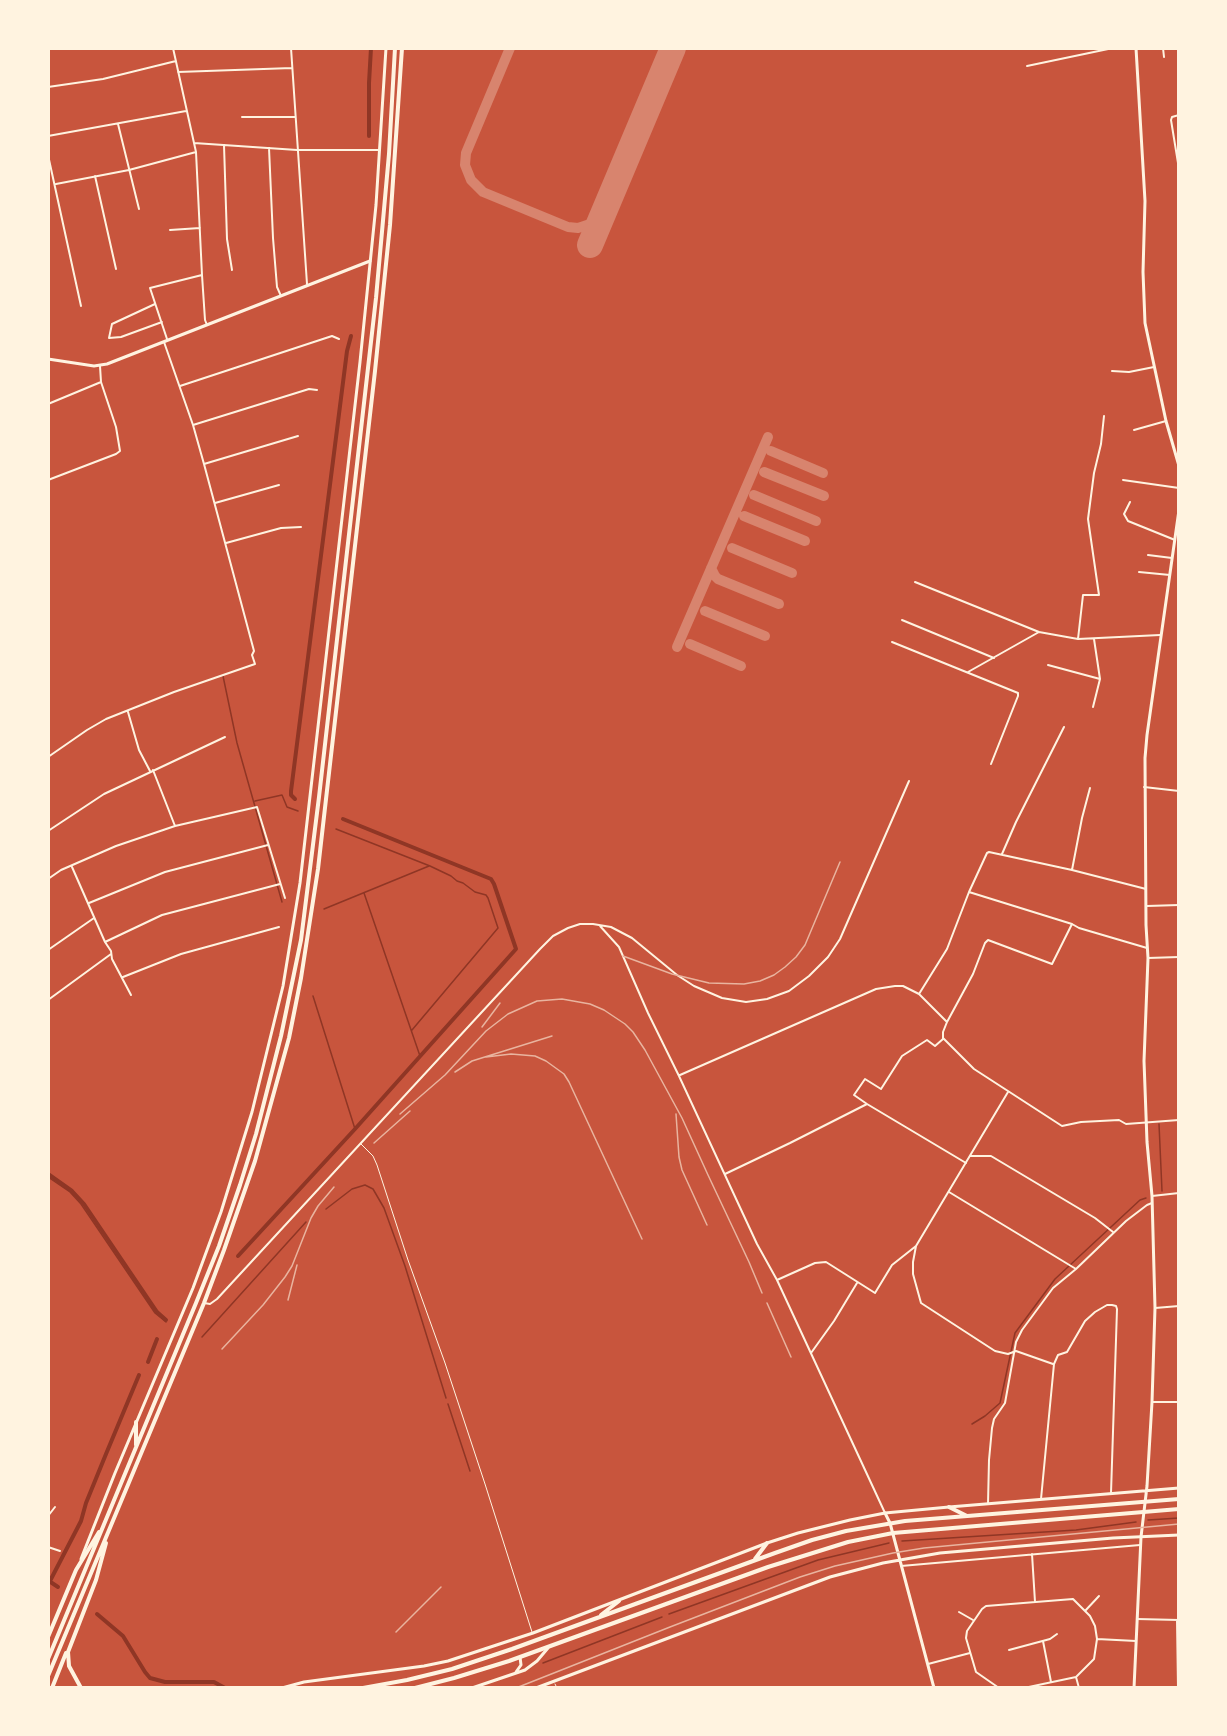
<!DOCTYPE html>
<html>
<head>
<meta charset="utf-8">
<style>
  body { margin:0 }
  #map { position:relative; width:1227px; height:1736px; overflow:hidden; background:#c8553d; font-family:Manrope,sans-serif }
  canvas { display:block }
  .frame { position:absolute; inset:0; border:50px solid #fff3e0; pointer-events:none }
</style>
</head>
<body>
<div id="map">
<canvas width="1227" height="1736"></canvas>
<div class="frame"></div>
</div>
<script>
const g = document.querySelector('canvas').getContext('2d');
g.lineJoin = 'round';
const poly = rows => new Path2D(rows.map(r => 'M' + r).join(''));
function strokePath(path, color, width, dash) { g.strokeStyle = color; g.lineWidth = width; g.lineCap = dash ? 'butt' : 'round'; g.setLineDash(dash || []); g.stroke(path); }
const stream = poly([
  [223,676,237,743,282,902],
  [255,801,282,795,287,807,298,811],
  [336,829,430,866,451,876,457,881,463,883,475,892,486,895,488,898,498,928,412,1030],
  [364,893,420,1056],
  [324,909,429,866],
  [313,996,355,1129],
  [1159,1124,1162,1191],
  [48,1177,70,1192,81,1204,155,1313,166,1322],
  [326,1209,352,1189,365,1185,373,1189,384,1208,405,1266,446,1398],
  [202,1337,306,1222],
  [448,1404,470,1471],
  [972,1424,985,1416,1000,1403,1015,1333,1055,1279,1140,1200,1146,1198],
  [1148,1520,1179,1518],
  [902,1541,1076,1530,1136,1522],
  [48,1584,50,1581],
  [669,1614,818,1560,889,1543],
  [543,1663,662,1617]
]);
const canal = poly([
  [369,136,369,83,371,48],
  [295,799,291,795,291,791,347,351,351,336],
  [48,1174,72,1191,84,1204,157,1312,166,1320],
  [238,1256,355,1129,516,949,494,884,491,879,343,819],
  [148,1362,157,1339],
  [49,1581,58,1587],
  [50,1581,81,1521,86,1503,106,1454,139,1375],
  [97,1614,123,1636,145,1672,150,1678,165,1682,214,1682,225,1688]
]);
const taxiway = poly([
  [510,48,466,153,465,165,471,180,483,192,568,227,578,228,590,224,598,218,605,208],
  [771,451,823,473],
  [764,472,824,496],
  [754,495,816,521],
  [744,516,805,541],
  [732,548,792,573],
  [711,568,715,576,718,579,779,604],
  [705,611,765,636],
  [690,644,741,666],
  [677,647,768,437]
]);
const runway = poly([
  [590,245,673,48]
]);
const service = poly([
  [361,1144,373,1156,377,1165,408,1260,445,1363,485,1484,532,1632],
  [555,1684,557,1688]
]);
const minor = poly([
  [173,48,196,152,202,275,205,320,207,325],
  [291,48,307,284],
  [1163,48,1164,57],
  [1027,66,1113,48],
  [178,72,292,68],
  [48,87,103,79,176,61],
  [1179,115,1172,117,1171,120,1179,169],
  [242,117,295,117],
  [118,124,139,209],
  [48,136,186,111],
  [194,143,297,150,380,150],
  [224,145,227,239,232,270],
  [269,148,273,238,277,287,281,296],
  [48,155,81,306],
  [95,176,116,269],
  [56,184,129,170,196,152],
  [1179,224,1179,225],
  [170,230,200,228],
  [155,304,112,324,109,338,121,337,162,322],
  [167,339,150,288,202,275],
  [1112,371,1129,372,1154,367],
  [180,386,332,336,339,339],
  [48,404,101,382,100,366],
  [193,425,309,389,317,390],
  [1134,430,1166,421],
  [204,464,298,436],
  [48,480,116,454,120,451,116,427,101,382],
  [1123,480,1179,488],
  [1130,502,1124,514,1128,521,1175,540],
  [215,503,279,485],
  [226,543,281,528,301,527],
  [1148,555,1172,558],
  [1139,572,1170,575],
  [915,582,1039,632],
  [902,620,994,658],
  [1078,639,1083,595,1099,595,1088,519,1094,473,1101,444,1104,416],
  [892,642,1018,693,1018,696,991,764],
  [1048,665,1100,679],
  [968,672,1039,632,1078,639,1160,635],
  [1093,707,1100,679,1094,639],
  [128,712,139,750,150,771],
  [48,757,87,730,106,719,174,692,255,664,252,655,254,651,204,464,193,425,164,342],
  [153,770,175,826],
  [1144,787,1179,791],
  [48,831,104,794,225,737],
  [1002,854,1016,822,1064,727],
  [72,867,105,942,111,951,112,959,131,995],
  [1072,870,1082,818,1090,788],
  [48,879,61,870,116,846,175,826,257,807,285,898],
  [969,892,1072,924,1079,928,1147,948],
  [89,903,165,872,268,845],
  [1147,906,1179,905],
  [600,926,619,947,648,1013,679,1076,757,1244,777,1280,885,1513],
  [105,942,162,915,280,884],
  [48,950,94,918],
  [1148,958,1179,957],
  [123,977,181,954,279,927],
  [919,994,947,949,969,892,987,853,989,852,1072,870,1146,889],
  [48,1000,111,954],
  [947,1022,973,974,985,943,988,940,1052,964,1072,924],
  [680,1075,876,989,895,986,903,986,919,994,947,1022,943,1032,943,1038,974,1069,1062,1126,1081,1122,1119,1120,1126,1124,1179,1120],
  [1008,1092,916,1246,913,1262,913,1274,921,1303,995,1351,1008,1354,1016,1351,1053,1364],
  [867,1104,854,1095,865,1079,881,1089,902,1056,927,1040,935,1046,943,1039],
  [970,1156,991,1156,1095,1218,1113,1232],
  [725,1174,790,1143,867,1104,966,1163],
  [949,1192,1076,1269],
  [1152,1196,1179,1193],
  [777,1280,815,1263,826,1262,875,1293,892,1265,916,1246],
  [204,1303,210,1304,217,1299,540,949,553,936,568,928,580,924,593,924,611,927,632,938,677,975,694,986,722,998,746,1002,767,999,789,991,809,976,828,957,840,939,909,781],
  [1155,1308,1179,1306],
  [811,1353,834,1321,857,1283],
  [1152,1402,1179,1402],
  [1041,1499,1054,1364,1058,1355,1067,1352,1085,1321,1095,1312,1107,1305,1112,1305,1116,1306,1117,1309,1111,1493],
  [988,1504,989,1460,992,1428,994,1419,1005,1403,1016,1342,1022,1330,1053,1288,1076,1269,1126,1221,1147,1205,1152,1203],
  [48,1516,55,1507],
  [48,1547,60,1551],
  [1032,1554,1035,1602],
  [901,1566,1140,1545],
  [1085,1611,1099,1596],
  [959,1612,973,1620],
  [1137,1619,1179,1620],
  [1177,1620,1178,1688],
  [1097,1639,1136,1641],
  [1043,1641,1051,1682],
  [1009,1650,1050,1639,1057,1634],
  [928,1664,970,1653],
  [1076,1677,1079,1688],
  [999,1688,976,1672,966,1638,967,1631,982,1609,986,1606,1073,1599,1090,1616,1095,1626,1097,1639,1094,1659,1076,1677,1024,1688]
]);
const tertiary = poly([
  [48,359,94,366,107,364,370,261],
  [885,1513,890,1523,934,1688],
  [536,1688,830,1577,883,1563,940,1553,1113,1538,1179,1535]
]);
const secondary = poly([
  [1136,48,1145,201,1143,272,1145,323,1166,421,1179,466],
  [81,1559,115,1473,193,1288,221,1212,252,1112,283,986,300,883,360,362,376,205,386,48],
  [516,1672,521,1665,520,1657],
  [282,1688,304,1682,424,1666,448,1661,533,1633,767,1543,798,1533,850,1520,885,1513,949,1507,1179,1488],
  [472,1688,525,1670,537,1661,548,1648],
  [1134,1688,1141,1537,1147,1486,1152,1402,1155,1308,1152,1196,1147,1142,1144,1061,1148,958,1146,925,1145,758,1147,735,1179,510]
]);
const trunk = poly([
  [136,1445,136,1422],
  [949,1507,967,1516],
  [755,1559,767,1543],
  [601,1615,619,1601],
  [48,1637,76,1570,99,1532],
  [48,1659,196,1303,219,1246,240,1185,256,1134,281,1036,301,940,319,797,376,298,389,154,395,48],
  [48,1676,204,1303,224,1250,255,1161,289,1038,301,978,318,869,375,371,390,225,402,48],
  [52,1688,66,1653],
  [81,1688,69,1666,68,1652,96,1580,106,1543],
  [363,1688,407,1680,452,1669,512,1649,775,1553,812,1540,846,1531,905,1521,1179,1499],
  [415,1688,454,1678,509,1661,768,1567,848,1542,893,1533,1179,1509]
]);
const rail = poly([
  [623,956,672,974,709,983,744,984,760,981,774,975,785,967,796,957,805,945,840,862],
  [482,1027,500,1003],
  [486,1057,511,1054,535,1056,546,1061,564,1074,569,1082,642,1239],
  [455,1072,472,1061,552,1036],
  [400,1114,445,1075,486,1031,508,1014,537,1001,562,999,590,1004,604,1010,625,1024,633,1032,645,1050,682,1118,708,1175,749,1262,762,1293],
  [676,1114,679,1157,682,1170,707,1225],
  [374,1143,410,1111],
  [288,1300,297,1265],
  [767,1303,791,1357],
  [222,1349,263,1305,285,1277,292,1266,311,1218,318,1206,334,1187],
  [396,1632,441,1587],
  [516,1688,670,1627,800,1577,835,1566,893,1553,924,1548,1179,1524]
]);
strokePath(stream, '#8f3625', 1.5);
strokePath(canal, '#8f3625', 4);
strokePath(taxiway, '#d8846e', 10);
strokePath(runway, '#d8846e', 26);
strokePath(service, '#fff3e0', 1);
strokePath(minor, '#fff3e0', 2);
strokePath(tertiary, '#fff3e0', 3);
strokePath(secondary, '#fff3e0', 3);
strokePath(trunk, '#fff3e0', 4);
strokePath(rail, '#e9b49f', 1.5);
</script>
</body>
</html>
